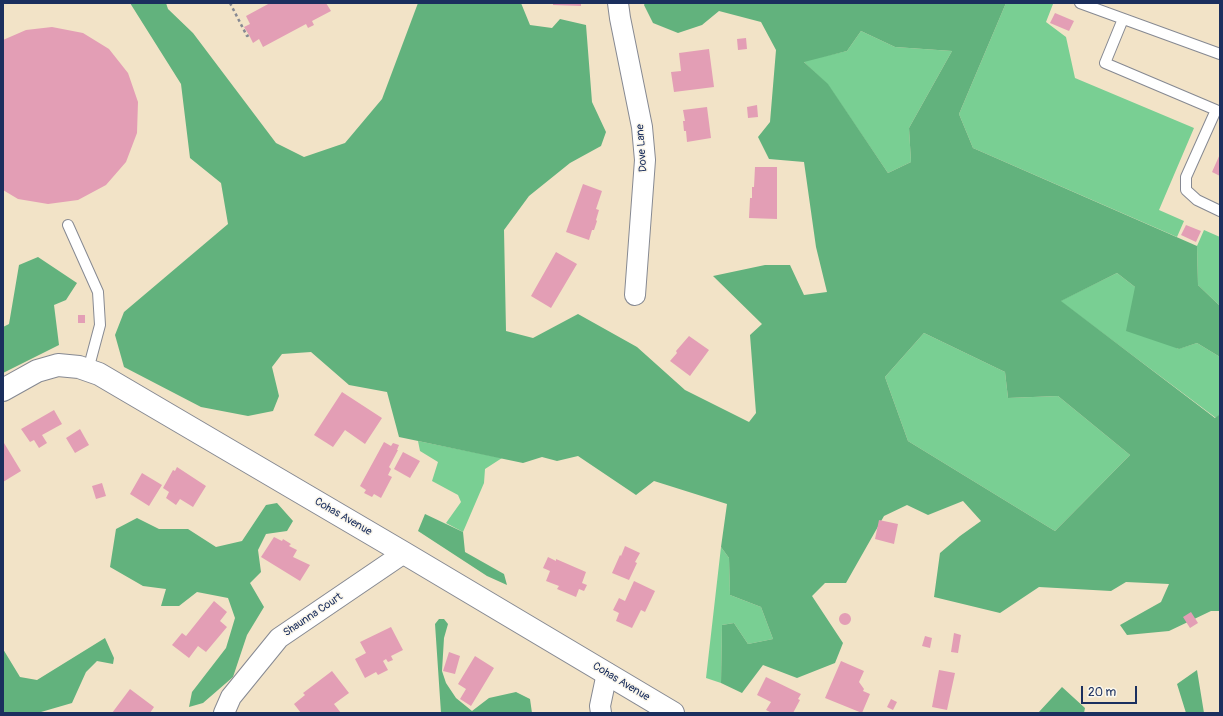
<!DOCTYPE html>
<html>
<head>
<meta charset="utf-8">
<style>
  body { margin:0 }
  #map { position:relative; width:1223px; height:716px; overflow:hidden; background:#f2e3c7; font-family:Pangolin,sans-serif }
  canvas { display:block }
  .frame { position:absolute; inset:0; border:4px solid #1b2f5e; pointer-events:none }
  .scale { position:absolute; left:1081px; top:686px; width:56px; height:18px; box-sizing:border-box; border:2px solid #1b2f5e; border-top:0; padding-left:5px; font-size:12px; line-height:14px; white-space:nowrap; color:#1b2f5e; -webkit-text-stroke:3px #fbf7ec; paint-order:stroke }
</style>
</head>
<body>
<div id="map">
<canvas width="1223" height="716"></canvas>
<div class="frame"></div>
<div class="scale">20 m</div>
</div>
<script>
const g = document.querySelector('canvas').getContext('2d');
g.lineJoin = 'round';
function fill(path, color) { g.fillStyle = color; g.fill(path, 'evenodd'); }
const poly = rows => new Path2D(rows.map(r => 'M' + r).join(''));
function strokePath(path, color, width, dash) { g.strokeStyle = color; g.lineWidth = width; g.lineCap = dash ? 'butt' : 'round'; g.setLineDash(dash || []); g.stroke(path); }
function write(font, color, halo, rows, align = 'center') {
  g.font = font + ' Pangolin,sans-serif'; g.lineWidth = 3; g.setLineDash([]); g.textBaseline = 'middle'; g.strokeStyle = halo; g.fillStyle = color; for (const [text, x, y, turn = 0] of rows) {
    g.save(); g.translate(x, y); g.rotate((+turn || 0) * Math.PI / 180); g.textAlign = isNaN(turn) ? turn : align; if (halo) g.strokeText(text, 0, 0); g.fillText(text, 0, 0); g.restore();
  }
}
const green = poly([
  [1006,3,1053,4,1046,22,1066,37,1075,78,1194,128,1159,210,1184,221,1177,237,973,148,959,114],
  [861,31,895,47,952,51,909,128,911,162,888,173,828,85,803,61,847,51],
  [1204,230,1220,237,1220,306,1198,285,1197,246],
  [1117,273,1135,287,1178,349,1197,343,1220,357,1220,414,1216,418,1060,301],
  [924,333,1005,372,1008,398,1058,396,1130,455,1055,531,908,441,885,377],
  [418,441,502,458,485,469,484,483,463,532,446,523,461,502,458,495,432,481,438,462,420,451],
  [721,547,729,558,730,595,761,607,773,639,748,644,734,623,722,625,721,683,706,678]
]);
const forest = poly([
  [130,3,166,3,168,9,193,33,276,143,304,157,345,143,382,99,418,3,521,3,530,25,552,28,560,19,586,25,592,102,606,132,601,146,570,163,529,196,504,230,506,331,533,338,578,314,637,347,685,390,749,422,756,413,750,335,762,324,713,276,765,265,790,265,804,295,827,292,816,247,804,162,769,159,758,137,770,122,776,50,761,22,719,11,702,25,678,33,653,23,644,5,645,3,1006,3,959,114,973,148,1197,246,1198,285,1220,306,1220,357,1197,343,1179,349,1126,331,1135,287,1117,273,1061,301,1215,418,1220,414,1220,611,1211,611,1169,631,1127,635,1120,625,1161,602,1169,584,1126,582,1111,591,1039,587,1000,613,934,597,940,553,960,536,981,521,963,501,928,515,907,505,884,516,846,583,825,583,812,596,843,643,835,663,797,678,763,665,742,693,721,683,722,625,734,623,748,644,773,639,761,607,730,595,729,558,721,547,727,504,654,481,636,495,578,456,557,461,542,457,523,463,399,437,387,392,349,385,311,352,282,354,272,367,279,396,273,411,248,416,201,407,124,367,115,335,124,312,228,224,221,183,190,158,181,84],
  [861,31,895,47,952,51,909,128,911,162,888,173,828,84,804,62,847,51],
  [924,333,1005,372,1008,398,1058,396,1130,455,1055,531,908,441,885,377],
  [38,257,77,283,66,300,54,305,59,345,3,373,3,327,9,324,19,265],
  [277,503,293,521,287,531,266,534,258,550,261,572,250,583,264,607,247,635,233,677,203,703,189,707,192,692,226,648,235,618,228,598,197,592,179,606,161,606,166,589,143,586,110,567,116,529,137,518,159,529,188,529,216,547,242,541,266,505],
  [425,514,463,532,465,552,504,574,507,585,487,576,418,531],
  [439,619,444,619,448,624,444,638,442,671,446,683,456,698,472,711,489,698,516,692,530,699,532,713,441,713,435,624],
  [105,638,114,658,113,664,97,661,86,672,72,703,41,712,41,713,3,713,3,649,20,677,37,680],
  [1197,670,1204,713,1186,713,1177,684],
  [1062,687,1085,708,1084,713,1038,713]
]);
const building = poly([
  [270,3,326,3,331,11,312,21,314,25,308,28,306,24,263,47,259,39,253,43,249,35,244,27,250,24,246,16],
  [553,3,581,3,581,6,553,5],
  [1055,13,1074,21,1069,31,1050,23],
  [52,27,83,33,109,49,128,73,138,102,137,133,126,162,106,185,78,200,48,204,18,199,3,190,3,40,26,30],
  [746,38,747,49,738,50,737,39],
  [709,49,714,87,674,92,671,72,681,71,679,53],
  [757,105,758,117,748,118,747,107],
  [707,107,711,138,687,142,686,131,684,131,683,121,685,121,683,110],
  [1220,154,1220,176,1212,172],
  [755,167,777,167,777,219,749,218,750,198,752,198,752,187,754,187],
  [583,184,602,191,596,209,599,210,596,220,597,221,594,230,592,230,589,240,566,232],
  [1186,225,1201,231,1196,242,1181,235],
  [556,252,577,264,551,308,531,296],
  [78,315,85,315,85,323,78,323],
  [689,336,709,350,690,376,670,361,677,353,676,351],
  [342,392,382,418,365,444,345,430,333,447,314,435],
  [54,410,62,424,42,435,47,443,39,448,34,440,30,442,21,429],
  [80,429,89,445,75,453,66,438],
  [384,442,391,446,393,443,399,445,397,450,398,450,389,467,391,469,388,475,392,477,381,498,374,494,372,497,364,493,366,490,360,486],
  [4,443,21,471,3,482,3,444],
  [403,452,420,461,410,478,394,469],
  [177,467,206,486,193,507,180,499,176,505,166,498,169,492,163,488,173,470,175,471],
  [142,473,162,485,149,506,130,494],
  [102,483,106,496,96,499,92,486],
  [879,520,898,524,894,544,875,539],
  [274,537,282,541,283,539,291,544,289,546,297,550,293,557,310,565,300,581,261,557],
  [625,546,640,553,635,562,637,563,629,580,612,573,620,555,621,556],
  [548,557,556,561,556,559,586,572,582,583,587,585,584,591,579,589,576,597,557,589,559,586,546,581,550,571,543,568],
  [634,581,655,591,645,612,641,610,632,628,616,621,619,613,613,610,619,598,625,601],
  [214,601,227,612,220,621,227,627,206,652,198,646,189,658,172,645,182,633,186,636],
  [1191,612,1198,623,1190,628,1183,617],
  '839 619a6 6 0 1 1 12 0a6 6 0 1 1-12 0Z',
  [391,627,403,650,391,656,393,660,388,662,386,659,383,661,388,670,378,675,376,672,365,678,355,659,366,653,360,642],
  [954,633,961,635,958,653,951,652],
  [925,636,932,638,930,648,922,646],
  [449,652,460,656,455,674,443,671],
  [475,656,494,668,471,706,460,699,466,689,458,684],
  [841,661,864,671,859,682,864,689,863,691,870,694,862,713,825,698],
  [939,670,955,673,947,710,932,707],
  [332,671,349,693,334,704,341,713,301,713,294,704,305,695,303,693],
  [766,677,801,694,798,699,800,700,793,713,772,713,766,710,771,702,757,695],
  [130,689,154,707,150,713,112,713],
  [891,699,897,702,893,710,887,707]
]);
const path = poly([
  [230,3,247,36,249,35]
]);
const service = poly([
  [1080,3,1220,54],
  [1123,19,1105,63,1216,110,1186,177,1186,190,1197,200,1220,211],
  [68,225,98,292,100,325,88,370]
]);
const minor = poly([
  [618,3,620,18,642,127,645,160,635,295],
  [224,713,231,697,279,638,404,553],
  [601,713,600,706,607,673]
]);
const tertiary = poly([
  [3,390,37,371,58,365,79,367,99,374,404,553,673,713]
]);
const streetNames = [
  ["Dove Lane",642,148,-94],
  ["Cohas Avenue",343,517,30],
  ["Shaunna Court",313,615,-34],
  ["Cohas Avenue",621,682,31]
];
fill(green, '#79cf93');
fill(forest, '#62b27d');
fill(building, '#e39eb5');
strokePath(service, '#868992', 12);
strokePath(minor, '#868992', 22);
strokePath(tertiary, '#868992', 24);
strokePath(path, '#868992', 2.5, [3, 3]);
strokePath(service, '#fff', 10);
strokePath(minor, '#fff', 20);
strokePath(tertiary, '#fff', 22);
write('11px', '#1b2f5e', '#fbf7ec', streetNames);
</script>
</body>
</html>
